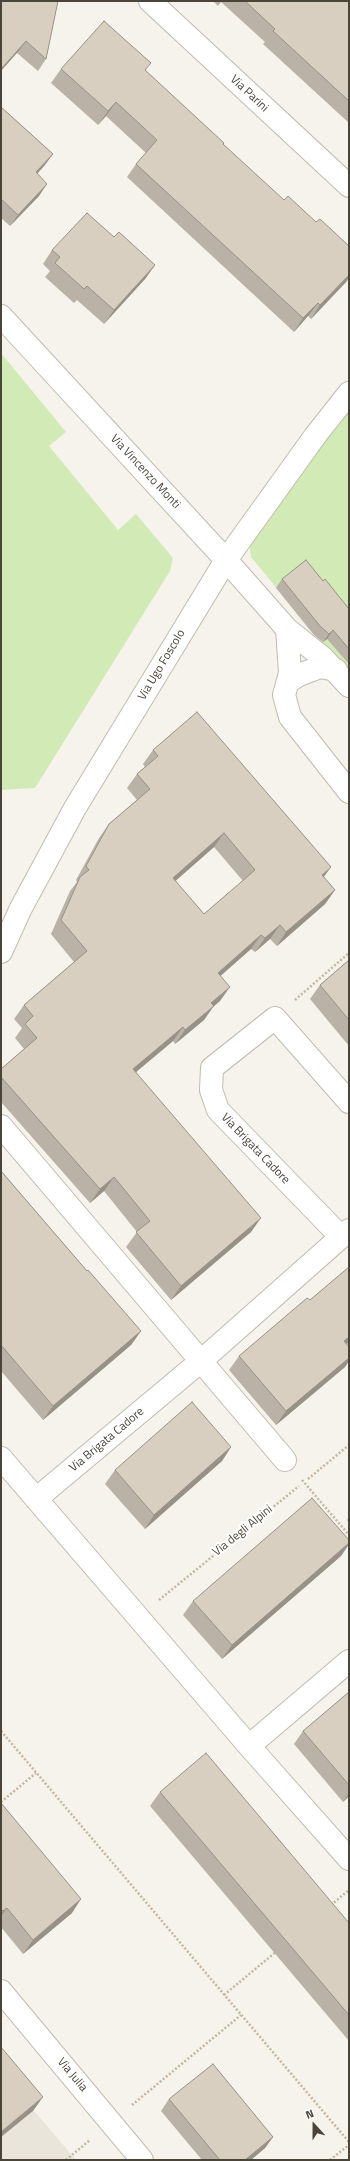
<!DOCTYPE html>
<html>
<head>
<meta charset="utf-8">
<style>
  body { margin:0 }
  #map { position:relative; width:350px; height:2161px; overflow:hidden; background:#f6f3ec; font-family:"Titillium Web",sans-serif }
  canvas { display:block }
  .frame { position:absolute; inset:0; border:2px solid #4b4439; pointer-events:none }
  .north { position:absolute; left:294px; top:2105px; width:40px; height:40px; -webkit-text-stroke:3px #fff; paint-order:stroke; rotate:339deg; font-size:11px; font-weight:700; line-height:16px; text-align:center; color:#4b4439 }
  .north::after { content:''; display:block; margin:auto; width:14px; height:18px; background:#4b4439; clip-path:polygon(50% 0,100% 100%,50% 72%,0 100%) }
</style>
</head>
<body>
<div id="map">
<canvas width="350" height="2161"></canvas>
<div class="frame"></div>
<div class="north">N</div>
</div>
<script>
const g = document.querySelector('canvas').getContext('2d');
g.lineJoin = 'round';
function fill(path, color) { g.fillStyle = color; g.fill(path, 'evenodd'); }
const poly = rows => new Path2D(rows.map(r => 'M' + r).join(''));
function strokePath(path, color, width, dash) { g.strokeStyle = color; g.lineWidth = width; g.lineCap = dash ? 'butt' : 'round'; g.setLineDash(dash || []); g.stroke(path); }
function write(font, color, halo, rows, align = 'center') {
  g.font = font + ' "Titillium Web",sans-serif'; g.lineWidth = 4; g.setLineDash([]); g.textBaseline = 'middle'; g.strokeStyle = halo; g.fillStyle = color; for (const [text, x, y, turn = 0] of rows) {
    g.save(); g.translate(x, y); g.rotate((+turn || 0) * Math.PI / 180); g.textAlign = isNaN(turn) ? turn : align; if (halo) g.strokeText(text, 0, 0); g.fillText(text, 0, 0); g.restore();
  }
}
const residential = poly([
  [1,2072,48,2127,76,2160,1,2160]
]);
const green = poly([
  [1,353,66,432,49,446,118,530,136,514,173,558,170,571,35,788,1,790],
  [349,399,349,676,251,557,249,542]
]);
const path = poly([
  [295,1000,349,953],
  [308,1479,349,1445],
  [302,1480,349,1535],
  [159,1600,299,1486],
  [1,1731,349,2142],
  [1,1802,36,1773],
  [331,1905,349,1890],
  [224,1995,277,1951],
  [132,2105,241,2015],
  [66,2160,90,2140],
  [330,2160,349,2145]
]);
const street = poly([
  [150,1,349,186],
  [1,316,226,560,287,629,322,657,349,686],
  [287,629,290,673,284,695,290,717,349,792],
  [288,682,299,675,320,667,336,670],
  [1,952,21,908,75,808,226,560,315,436,349,393],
  [1,1126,285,1460],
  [341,1237,218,1110,211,1090,212,1068,275,1018,349,1102],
  [1,1458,249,1746,349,1859],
  [36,1499,201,1361,349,1230],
  [249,1746,349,1661],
  [1,1991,142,2160]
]);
const wall = poly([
  [1,1,46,59,38,71,17,53],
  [213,1,349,1,349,123,263,44,265,42,221,2,218,6],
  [61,69,146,71,223,145,347,281,311,319,308,316,294,332,127,177,136,164,146,153,106,116,98,125,51,83],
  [1,107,53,154,44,166,37,174,39,196,10,226,1,218],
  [114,237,155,265,145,279,104,324,77,300,74,303,45,277,50,271,43,264,52,250],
  [282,579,323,581,349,609,349,664,327,639,323,642,314,635,276,588],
  [153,750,324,877,335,890,325,904,277,946,270,939,255,952,251,949,220,976,220,1001,213,1007,204,1020,175,1044,173,1041,136,1072,251,1232,171,1300,126,1247,137,1232,104,1191,90,1203,1,1102,1,1069,24,1049,15,1038,22,1028,14,1019,24,1005,74,962,51,934,70,891,77,882,76,880,99,838,109,824,137,800,127,788,137,774,145,767,143,764],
  [214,847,243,881,204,914,175,881],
  [349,960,349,1046,310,999,320,985],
  [1,1171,87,1271,141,1331,131,1345,43,1420,1,1371],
  [349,1267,349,1342,347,1344,349,1347,349,1361,345,1367,276,1425,229,1370,239,1356,310,1300],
  [231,1447,222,1461,145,1529,105,1484,115,1470],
  [349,1517,349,1523,347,1520],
  [349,1540,349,1544,341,1556,222,1659,183,1615,193,1601],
  [349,1692,349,1796,343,1802,294,1744,303,1731],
  [160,1792,349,1923,349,2041,150,1806],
  [1,1803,72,1913,23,1954,1,1927],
  [169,2099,273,2137,265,2148,251,2160,202,2160,161,2111]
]);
const shadedWall = poly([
  [26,41,17,53,1,71,1,69],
  [116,102,106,116,98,125,108,111],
  [53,154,44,166,28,184,36,172],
  [47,184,39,196,10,226,18,215],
  [155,265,145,279,104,324,114,310],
  [349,275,349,277,347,281,311,319,320,305],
  [318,303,308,316,294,332,303,318],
  [333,630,327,639,323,642,329,634],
  [224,833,214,847,163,892,173,878],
  [331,867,321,881,322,875],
  [335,890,325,904,277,946,286,932],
  [280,925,270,939,255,952,265,938],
  [261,935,251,949,208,987,218,973],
  [230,987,220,1001,213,1007,204,1020,175,1044,185,1030,211,1003],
  [183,1027,173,1041,123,1083,133,1069],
  [114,1177,104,1191,90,1203,100,1189],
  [261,1218,251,1232,171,1300,181,1286],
  [141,1331,131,1345,43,1420,53,1406],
  [349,1337,349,1342,334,1355,344,1341],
  [349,1358,349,1361,345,1367,276,1425,286,1411],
  [231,1447,222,1461,145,1529,154,1515],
  [349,1543,349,1544,341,1556,222,1659,232,1645],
  [349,1793,349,1796,343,1802],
  [81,1899,72,1913,23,1954,33,1940],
  [7,1908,1,1916,1,1914,3,1911],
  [43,2097,33,2111,1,2137,1,2132],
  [273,2137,265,2148,251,2160,245,2160]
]);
const building = poly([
  [1,1,58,1,46,59,26,41,1,69,1,1],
  [245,1,349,1,349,101,273,31,275,29,245,1],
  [104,21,151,63,145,70,224,143,223,144,284,200,288,196,316,222,320,219,349,246,349,275,320,305,318,303,303,318,136,164,157,140,116,102,108,111,61,69,104,21],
  [1,107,53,154,36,172,47,184,18,215,1,199,1,107],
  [87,213,114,237,119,232,155,265,114,310,87,286,84,289,55,263,60,257,52,250,87,213],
  [306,560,323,581,325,579,349,609,349,649,333,630,329,634,320,626,282,579,306,560],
  [197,712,331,867,322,875,335,890,286,932,280,925,265,938,261,935,218,973,230,987,211,1003,214,1006,185,1030,183,1027,133,1069,261,1218,181,1286,136,1232,150,1221,114,1177,100,1189,1,1077,1,1069,37,1038,25,1024,33,1016,24,1005,87,951,61,920,80,877,89,870,86,866,109,824,150,789,137,774,158,756,153,750,197,712],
  [224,833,255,870,204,914,173,878,224,833],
  [349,960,349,1020,320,985,349,960],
  [1,1171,87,1271,88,1270,141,1331,53,1406,1,1345,1,1344,2,1343,1,1341,1,1171],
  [349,1267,349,1337,344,1341,349,1347,349,1358,286,1411,239,1356,307,1298,310,1300,349,1267],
  [192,1402,231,1447,154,1515,115,1470,192,1402],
  [312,1498,349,1540,349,1543,232,1645,193,1601,312,1498],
  [349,1692,349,1785,303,1731,349,1692],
  [206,1753,349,1923,349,2015,160,1792,206,1753],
  [1,1803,81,1899,33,1940,7,1908,3,1911,1,1909,1,1803],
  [1,2047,43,2097,1,2132,1,2047],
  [213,2064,273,2137,245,2160,220,2160,169,2099,213,2064]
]);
const streetNames = [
  ["Via Parini",249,94,43],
  ["Via Vincenzo Monti",145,472,47],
  ["Via Ugo Foscolo",162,665,-59],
  ["Via Brigata Cadore",255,1149,46],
  ["Via Brigata Cadore",107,1440,-40],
  ["Via degli Alpini",243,1531,-39],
  ["Via Julia",72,2075,50]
];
fill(residential, '#eae5da');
fill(green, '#d2eab5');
strokePath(street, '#c2bbae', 24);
strokePath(path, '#c4b79f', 2.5, [2, 2]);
strokePath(street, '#fff', 22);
fill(wall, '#bab2a6');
fill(shadedWall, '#979187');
fill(building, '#d8cfc1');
strokePath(building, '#979187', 1);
write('12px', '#4b4439', '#fff', streetNames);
</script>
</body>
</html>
